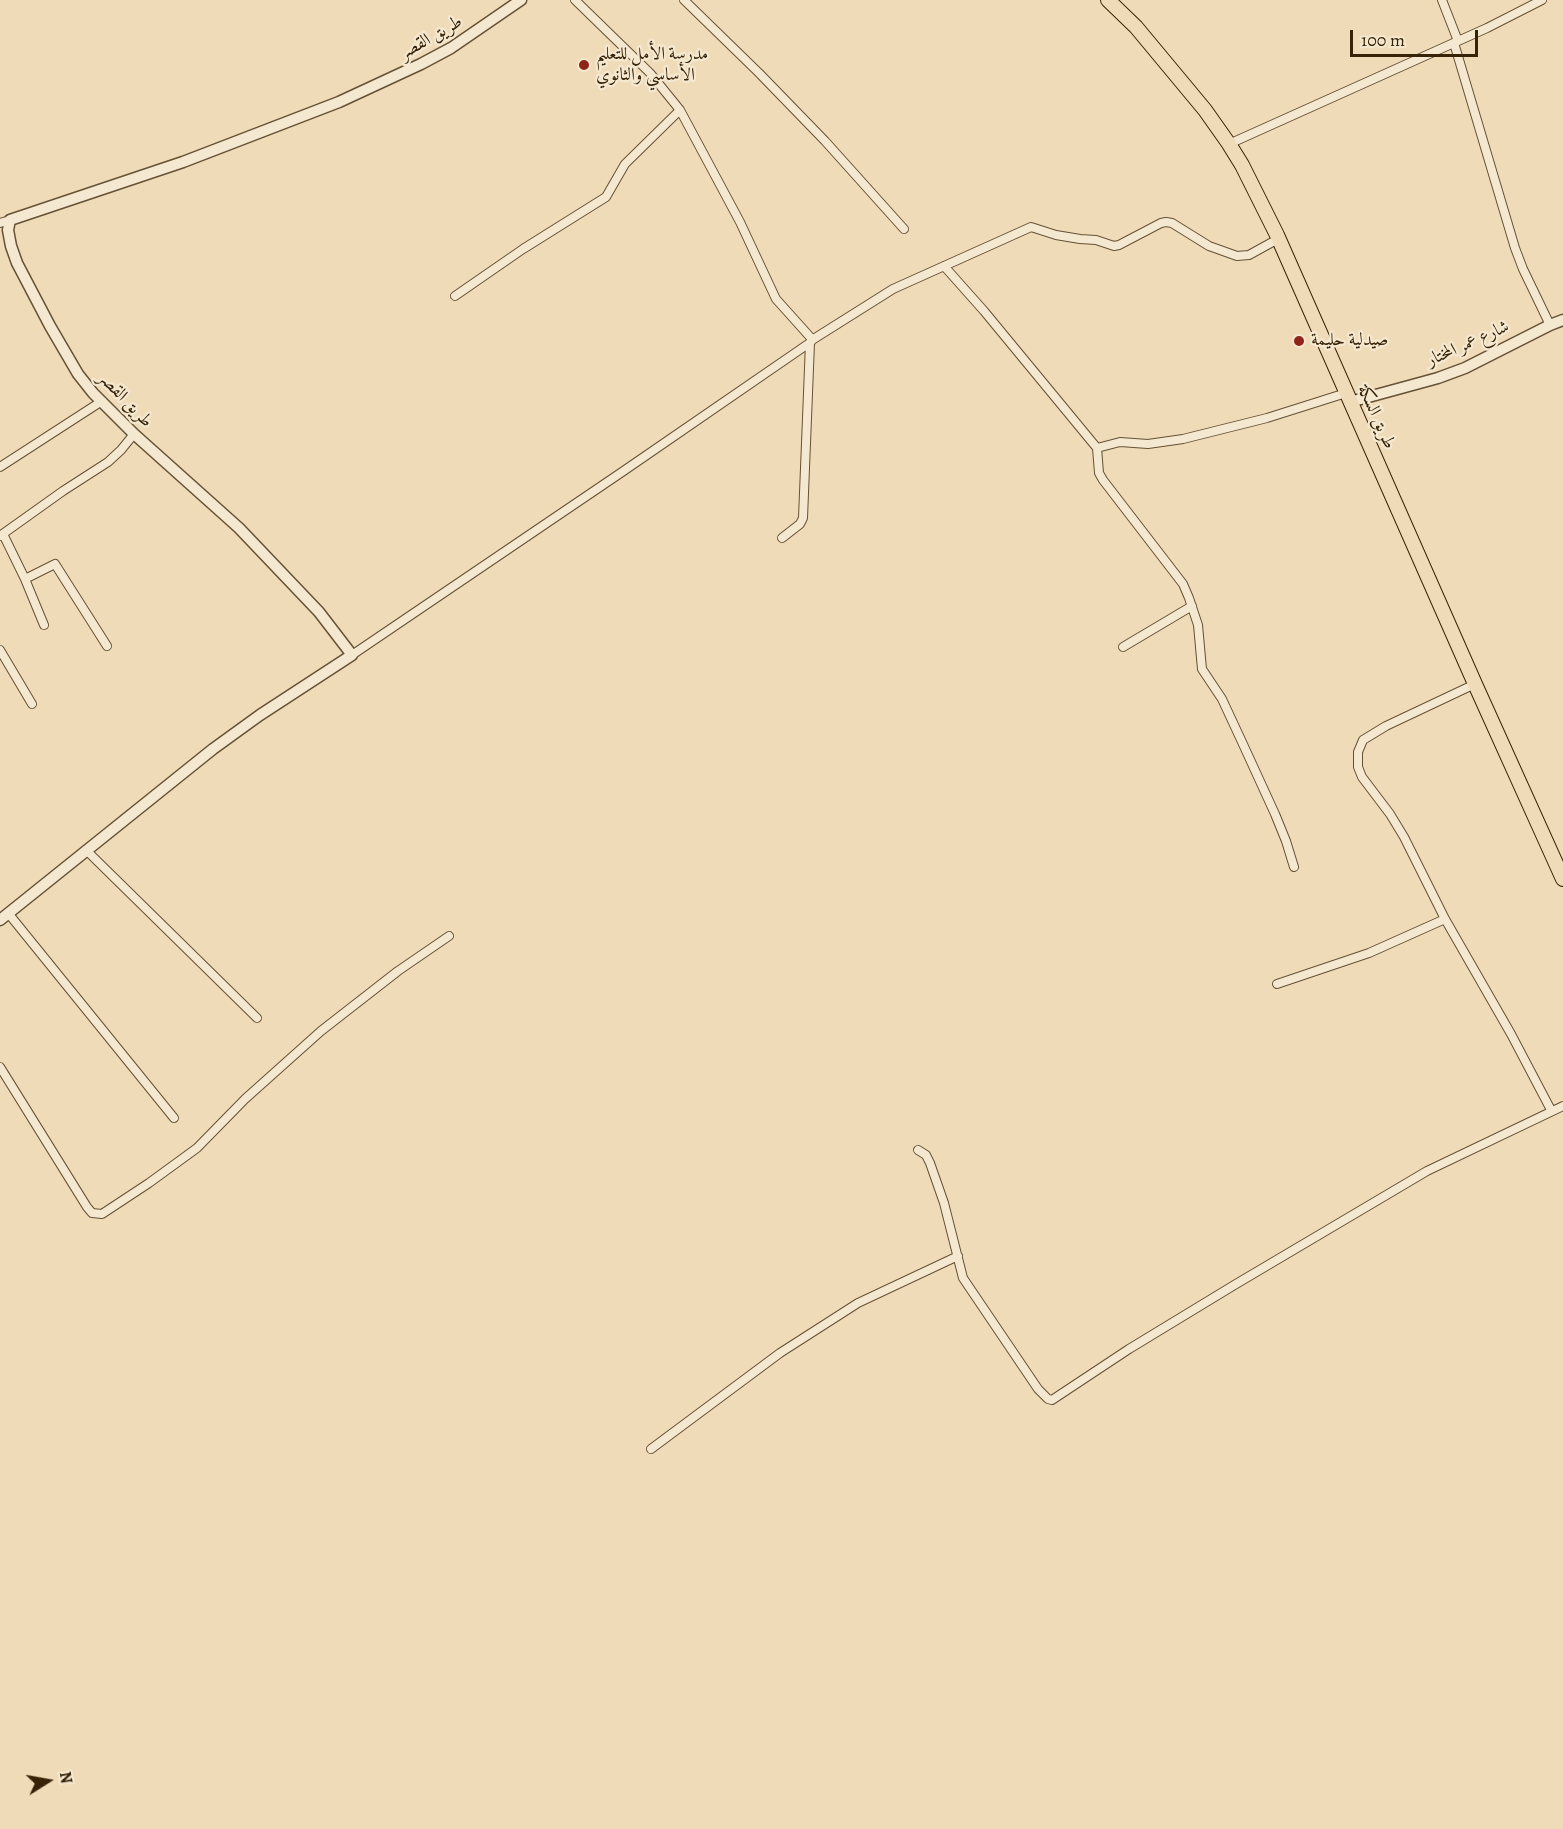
<!DOCTYPE html>
<html>
<head>
<meta charset="utf-8">
<style>
  body { margin:0 }
  #map { position:relative; width:1563px; height:1829px; overflow:hidden; background:#efdbb8; font-family:Alegreya,serif }
  canvas { display:block }
  .north { position:absolute; left:18px; top:1751px; width:60px; height:60px; -webkit-text-stroke:4px #f5e8d1; paint-order:stroke; rotate:79deg; font-size:16px; font-weight:700; line-height:24px; text-align:center; color:#372307 }
  .north::after { content:''; display:block; margin:auto; width:21px; height:27px; background:#372307; clip-path:polygon(50% 0,100% 100%,50% 72%,0 100%) }
  .scale { position:absolute; left:1350px; top:30px; width:128px; height:27px; box-sizing:border-box; border:3px solid #372307; border-top:0; padding-left:8px; font-size:18px; line-height:21px; white-space:nowrap; color:#372307; -webkit-text-stroke:4px #f5e8d1; paint-order:stroke }
</style>
</head>
<body>
<div id="map">
<canvas width="1563" height="1829"></canvas>
<div class="north">N</div>
<div class="scale">100 m</div>
</div>
<script>
const g = document.querySelector('canvas').getContext('2d');
g.lineJoin = 'round';
const poly = rows => new Path2D(rows.map(r => 'M' + r).join(''));
function strokePath(path, color, width, dash) { g.strokeStyle = color; g.lineWidth = width; g.lineCap = dash ? 'butt' : 'round'; g.setLineDash(dash || []); g.stroke(path); }
function write(font, color, halo, rows, align = 'center') {
  g.font = font + ' Alegreya,Amiri,serif'; g.lineWidth = 4.5; g.setLineDash([]); g.textBaseline = 'middle'; g.strokeStyle = halo; g.fillStyle = color; for (const [text, x, y, turn = 0] of rows) {
    g.save(); g.translate(x, y); g.rotate((+turn || 0) * Math.PI / 180); g.textAlign = isNaN(turn) ? turn : align; if (halo) g.strokeText(text, 0, 0); g.fillText(text, 0, 0); g.restore();
  }
}
const minor = poly([
  [684,0,759,73,825,141,904,229],
  [1442,0,1458,41],
  [1454,43,1515,248,1523,269,1550,325],
  [1229,144,1487,28,1542,0],
  [0,223,10,220],
  [944,266,984,311,1097,448,1099,473,1103,480,1183,584,1189,598,1198,625,1202,669,1222,699,1242,742,1275,814,1286,841,1294,867],
  [455,296,523,249,606,197,625,164,680,110],
  [812,340,893,289,1031,227,1056,235,1080,239,1096,240,1114,246,1119,245,1161,223,1166,222,1172,223,1209,246,1237,256,1249,255,1278,239],
  [1097,448,1120,442,1148,444,1183,439,1267,418,1346,393],
  [0,467,102,401],
  [3,534,25,579,44,625],
  [0,536,63,491,108,462,121,450,134,434],
  [782,538,800,524,803,518,810,343],
  [25,579,55,564,107,646],
  [1123,647,1192,606],
  [0,650,32,704],
  [352,655,625,470,811,342,811,338,776,299,740,222,680,110,650,73,575,0],
  [1475,684,1386,726,1363,740,1358,752,1358,767,1362,777,1390,814,1404,837,1445,919,1511,1034,1551,1110],
  [86,850,257,1018],
  [8,913,174,1118],
  [1277,984,1369,953,1445,919],
  [0,1067,87,1207,92,1213,102,1214,149,1183,197,1148,245,1099,321,1031,398,971,449,936],
  [918,1150,926,1155,930,1163,944,1203,963,1278,1038,1389,1048,1399,1052,1400,1129,1349,1236,1284,1427,1171,1563,1106],
  [651,1449,780,1353,858,1303,958,1256]
]);
const tertiary = poly([
  [1350,402,1438,378,1465,368,1550,325,1563,320],
  [0,920,213,749,260,715,352,655,319,612,239,528,134,434,93,393,78,374,50,326,17,263,11,246,8,230,10,220,183,162,339,102,421,64,451,48,521,0]
]);
const primary = poly([
  [1108,0,1136,27,1205,110,1229,144,1242,165,1277,235,1475,684,1563,879]
]);
const markers = [
  [584,65,6,"#8f2418"],
  [1299,341,6,"#8f2418"]
];
const streetNames = [
  ["طريق القصر",431,38,-30],
  ["شارع عمر المختار",1468,344,-24],
  ["طريق القصر",125,400,46],
  ["طريق السكة",1376,417,66]
];
const poiNames = [
  ["مدرسة الأمل للتعليم",596,55],
  ["الأساسي والثانوي",596,76],
  ["صيدلية حليمة",1311,341]
];
strokePath(minor, '#655133', 10);
strokePath(tertiary, '#655133', 13);
strokePath(primary, '#372307', 16);
strokePath(minor, '#f5e8d1', 8);
strokePath(tertiary, '#f5e8d1', 10);
strokePath(primary, '#efdbb8', 14);
for (const [x, y, r, color] of markers) { const dot = new Path2D(); dot.arc(x, y, r, 0, 2 * Math.PI); g.fillStyle = color; g.fill(dot); strokePath(dot, '#f5e8d1', 2); }
write('18px', '#372307', '#f5e8d1', streetNames);
write('18px', '#372307', '#f5e8d1', poiNames, 'left');
</script>
</body>
</html>
